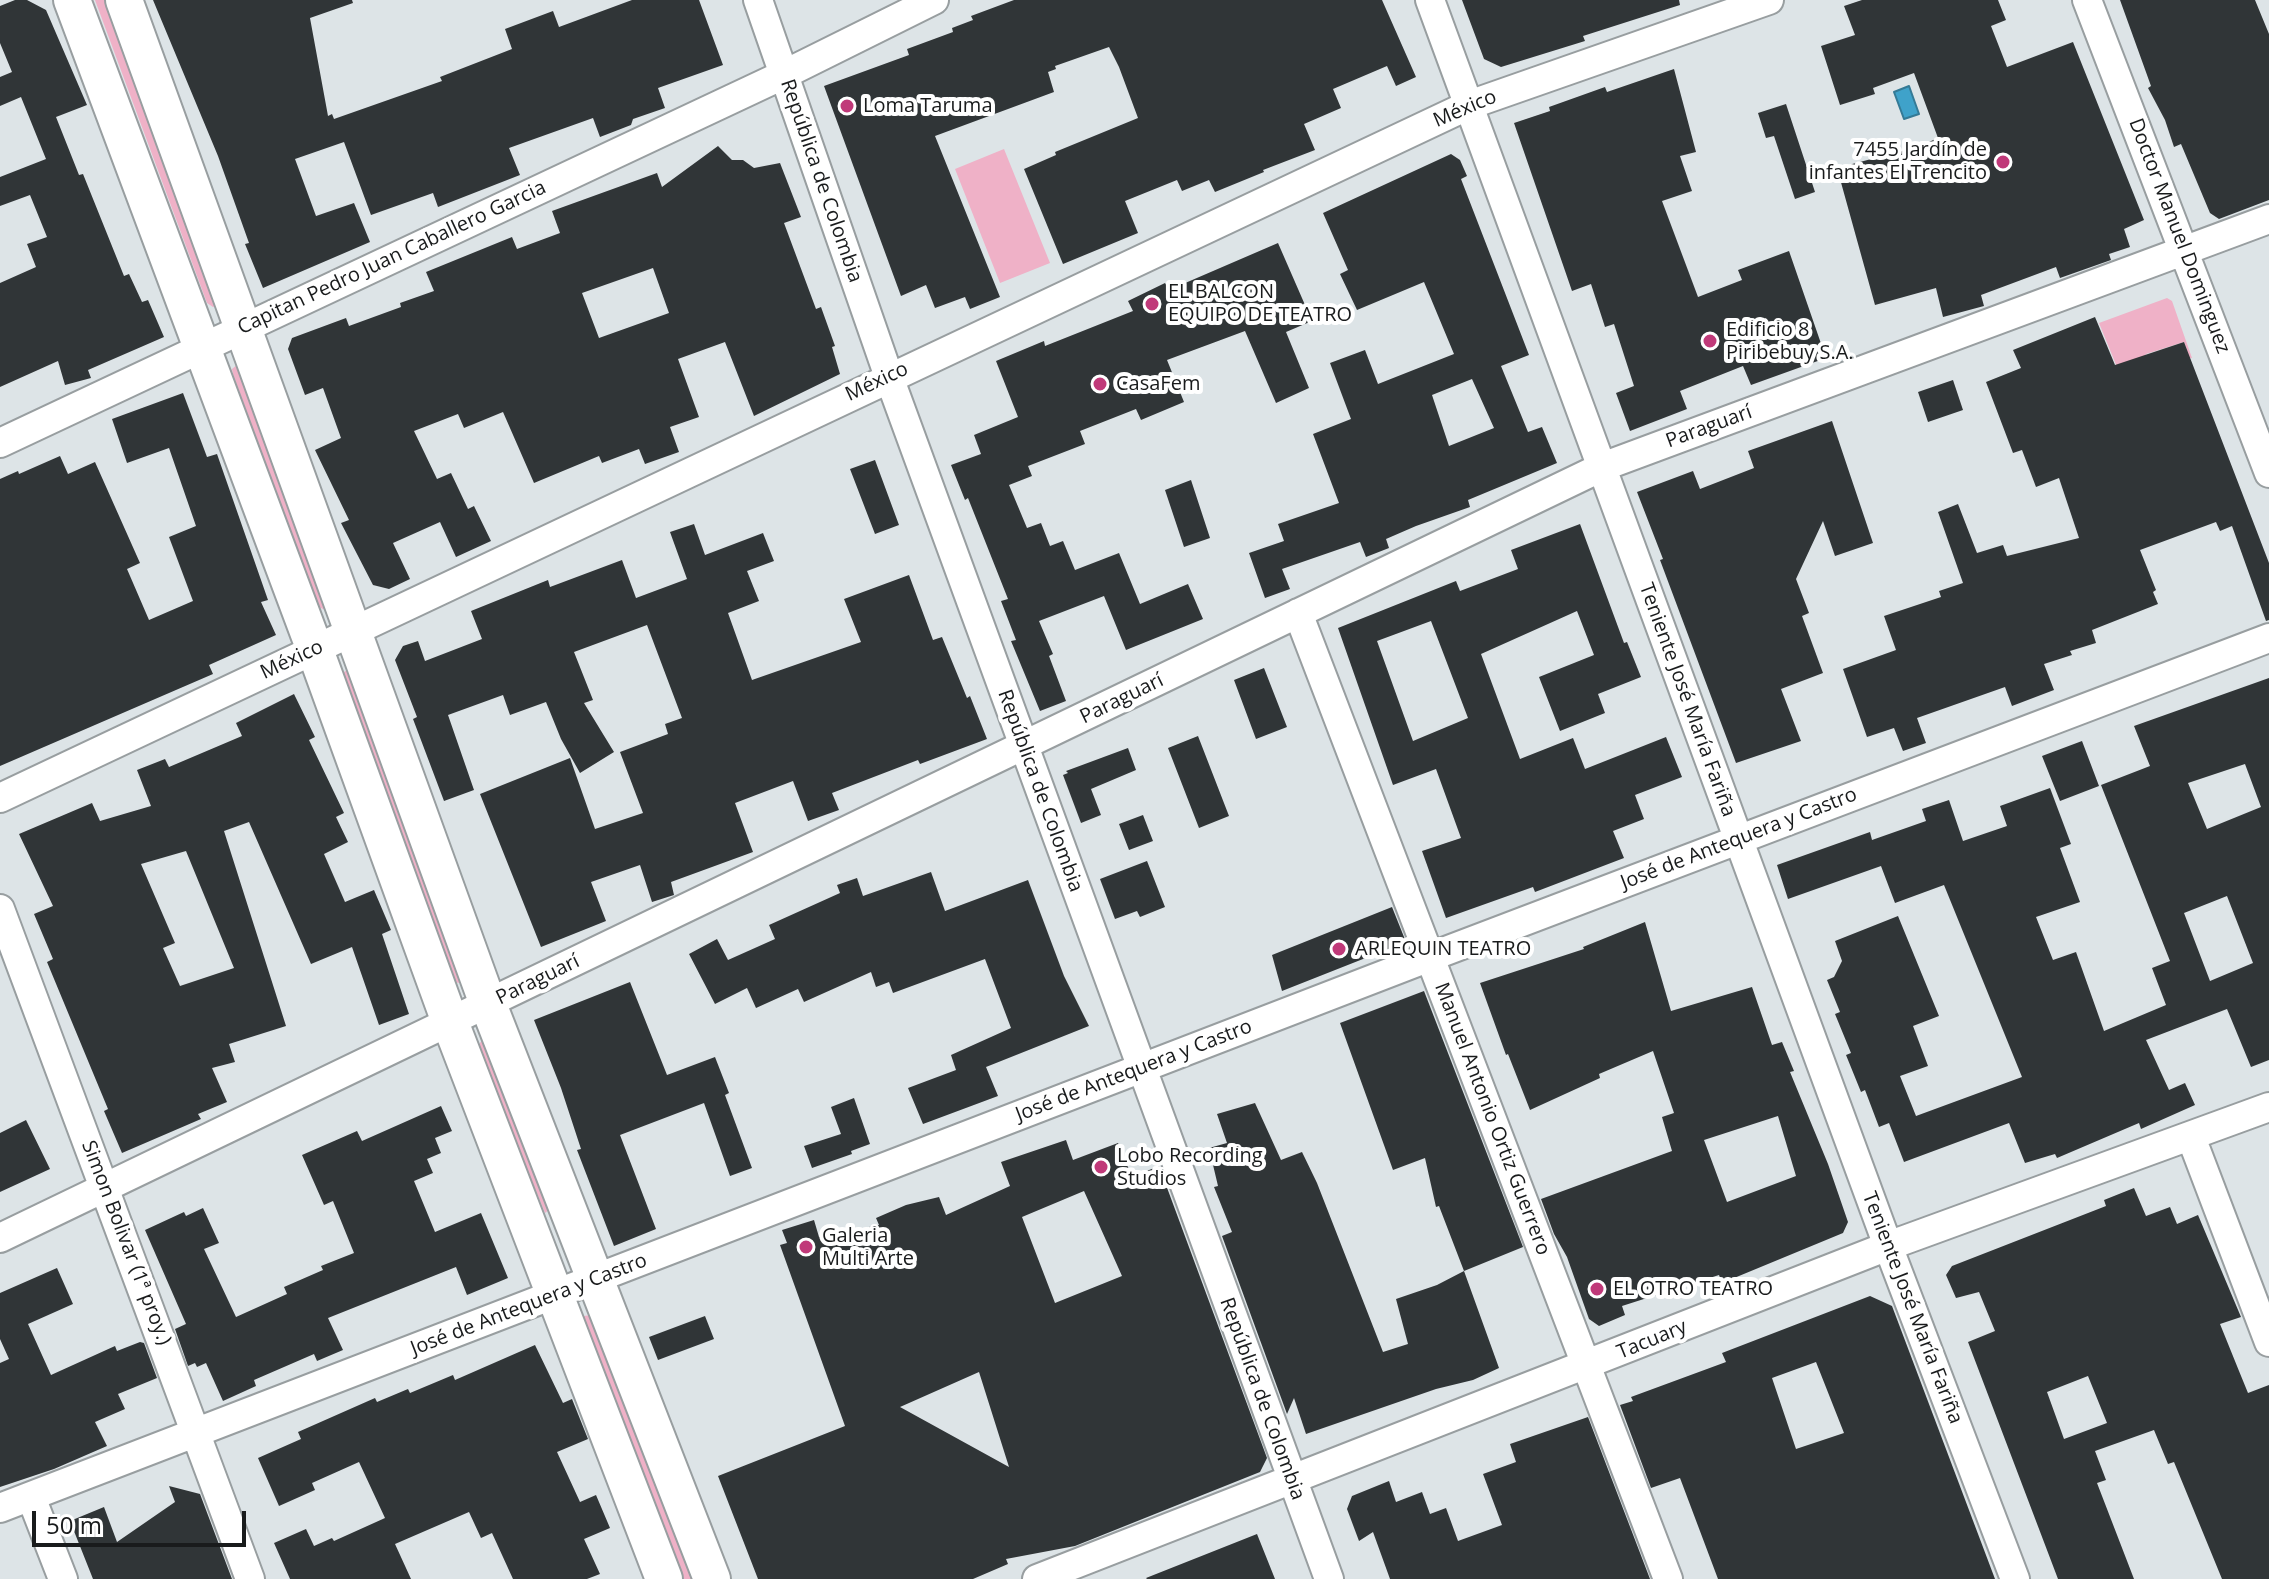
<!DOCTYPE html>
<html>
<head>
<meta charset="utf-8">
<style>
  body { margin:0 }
  #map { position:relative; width:2269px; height:1579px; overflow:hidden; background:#dde4e7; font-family:"Open Sans",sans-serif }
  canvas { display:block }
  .scale { position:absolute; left:32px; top:1511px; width:214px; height:36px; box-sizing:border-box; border:4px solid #191b1c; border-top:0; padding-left:10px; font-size:24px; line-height:28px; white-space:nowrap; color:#191b1c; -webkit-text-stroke:6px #fff; paint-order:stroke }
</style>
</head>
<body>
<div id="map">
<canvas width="2269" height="1579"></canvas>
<div class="scale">50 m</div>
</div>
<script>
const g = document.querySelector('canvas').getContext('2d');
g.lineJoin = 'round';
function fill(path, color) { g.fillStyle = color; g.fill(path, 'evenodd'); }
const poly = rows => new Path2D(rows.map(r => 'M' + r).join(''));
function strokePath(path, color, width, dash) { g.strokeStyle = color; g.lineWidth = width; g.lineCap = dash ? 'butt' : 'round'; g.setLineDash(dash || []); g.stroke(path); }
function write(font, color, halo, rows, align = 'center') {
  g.font = font + ' "Open Sans",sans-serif'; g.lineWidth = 8; g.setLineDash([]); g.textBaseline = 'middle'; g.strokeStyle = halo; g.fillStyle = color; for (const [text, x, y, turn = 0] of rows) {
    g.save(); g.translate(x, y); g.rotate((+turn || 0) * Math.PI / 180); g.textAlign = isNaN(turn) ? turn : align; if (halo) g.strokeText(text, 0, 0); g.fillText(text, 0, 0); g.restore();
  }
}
const green = poly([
  [95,0,107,0,216,306,213,307,207,303],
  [1004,149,1050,263,1000,283,955,169],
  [2167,298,2172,301,2192,358,2189,358,2184,342,2146,354,2128,394,2099,323],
  [237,365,328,606,325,610,317,606,233,374,232,369],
  [348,669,461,982,458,983,452,979,343,678,343,673],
  [483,1039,550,1209,545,1213,477,1047],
  [591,1315,694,1579,680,1579,582,1321,584,1316]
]);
const water = poly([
  [1909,86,1919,114,1904,119,1894,92,1909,86]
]);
const building = poly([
  [15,0,27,0,46,10,87,105,56,117,79,175,83,174,124,276,129,274,142,302,148,300,164,337,88,370,91,378,65,385,58,361,0,387,0,283,36,267,27,244,47,237,30,195,0,206,0,177,46,159,21,97,0,106,0,77,12,72,0,43,0,6],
  [153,0,352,0,353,3,310,18,328,116,332,114,334,119,442,81,440,77,512,49,505,29,553,11,559,27,632,0,699,0,723,65,658,88,665,108,633,119,631,125,600,137,593,118,509,148,520,175,438,207,433,193,371,215,344,142,295,159,316,216,354,203,370,242,263,288,245,244,249,243,218,156],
  [1014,0,1382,0,1416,77,1396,86,1387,66,1333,89,1341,108,1304,124,1315,150,1263,170,1264,172,1215,192,1209,180,1182,191,1177,180,1125,201,1138,233,1063,264,1024,169,1056,155,1055,152,1138,118,1119,67,1109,47,1055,66,1056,69,1048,72,1054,92,935,136,1000,297,970,309,965,297,935,308,926,285,901,296,824,86,909,55,907,49,953,32,952,28,973,20,971,16],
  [1462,0,1679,0,1680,5,1583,36,1585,41,1501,67,1484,59],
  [1862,0,1998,0,2006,20,1991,26,2007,67,2073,42,2144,220,2124,229,2130,247,2109,254,2111,260,2060,278,2056,267,1981,295,1984,306,1943,317,1936,288,1875,305,1837,168,1917,147,1938,138,1914,73,1873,88,1875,94,1840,105,1821,46,1855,35,1844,6],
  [2120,0,2255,0,2269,34,2269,200,2219,219,2210,213,2181,144,2174,147,2165,120,2148,88,2151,86],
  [1674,69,1696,152,1680,156,1692,191,1662,201,1698,297,1742,280,1738,270,1789,251,1826,358,1751,385,1743,366,1680,391,1687,409,1630,431,1616,393,1634,386,1614,324,1605,327,1591,284,1572,291,1514,123,1550,111,1549,107,1605,87,1607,92],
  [1786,104,1815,192,1795,199,1774,136,1766,138,1758,113],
  [718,146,732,160,743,160,754,168,780,163,801,217,784,223,816,309,821,307,835,346,832,347,840,374,754,416,725,342,678,359,699,417,670,427,679,452,645,464,639,449,602,463,599,456,534,483,503,412,464,428,458,414,414,431,437,479,451,473,468,509,474,506,491,541,456,557,440,522,393,543,410,579,389,589,373,585,341,523,349,520,315,450,341,438,323,388,305,395,288,349,292,338,346,318,349,326,401,307,400,303,434,291,426,272,512,237,517,249,560,233,552,211,657,173,662,187],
  [653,268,669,313,599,338,582,293],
  [1451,154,1460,160,1467,176,1461,179,1529,355,1501,366,1528,432,1542,427,1557,463,1468,500,1470,507,1416,526,1386,539,1389,548,1366,557,1360,542,1282,569,1290,589,1265,598,1249,553,1284,541,1278,524,1339,503,1313,434,1351,419,1330,363,1365,350,1378,384,1454,354,1424,282,1357,310,1340,274,1348,270,1323,213],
  [1472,379,1494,428,1449,446,1432,395],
  [1278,243,1312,321,1286,332,1309,388,1276,403,1245,331,1167,360,1184,402,1141,420,1136,409,1080,431,1085,444,1028,466,1032,476,1009,485,1027,528,1041,523,1050,546,1063,541,1075,570,1119,553,1140,604,1188,584,1203,619,1126,650,1104,596,1039,621,1053,654,1049,656,1066,701,1040,711,1011,641,1016,640,1001,601,1008,599,968,498,965,500,951,465,981,454,974,435,1018,417,996,361,1044,341,1045,346,1133,311,1128,301,1165,283,1169,290],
  [2095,317,2115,365,2184,342,2269,563,2269,620,2266,621,2232,526,2220,531,2216,522,2140,550,2156,590,2153,592,2158,604,2092,630,2096,643,2070,651,2072,655,2044,664,2054,690,2012,706,2005,687,1917,718,1926,743,1903,751,1894,728,1867,737,1843,669,1896,650,1884,616,1941,597,1939,591,1963,583,1938,512,1958,504,1977,553,2003,545,2007,556,2079,538,2059,478,2036,487,2022,450,2013,453,1986,382,2021,368,2013,350],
  [1953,380,1963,410,1928,422,1918,392],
  [183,393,207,457,217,454,268,600,261,602,276,635,209,665,213,674,0,766,0,479,18,471,19,474,60,456,68,474,95,462,140,563,127,569,149,620,193,601,169,537,196,526,169,448,127,463,112,419],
  [1832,421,1873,543,1835,556,1823,521,1796,579,1809,613,1802,616,1823,673,1781,689,1801,741,1736,763,1660,560,1663,559,1637,492,1693,471,1700,489,1754,468,1748,451],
  [875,460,899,525,875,534,850,469],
  [1191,480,1210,538,1184,547,1165,490],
  [694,524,705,555,763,533,774,561,747,571,759,601,728,613,752,680,861,642,844,599,909,575,933,640,942,637,967,698,970,696,987,739,920,764,918,760,832,793,839,810,808,821,793,781,735,803,753,852,671,882,674,895,652,902,640,865,591,882,606,921,541,947,480,794,570,758,595,829,643,813,620,752,668,734,665,724,682,718,647,625,574,652,593,700,584,703,614,752,580,773,561,739,546,702,510,715,503,695,448,715,474,790,444,801,413,719,417,717,395,660,403,646,418,641,425,661,482,639,471,611,548,580,550,587,622,560,636,598,687,579,670,532],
  [1580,524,1624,643,1627,642,1641,677,1598,694,1605,713,1560,731,1539,677,1594,655,1577,611,1481,654,1520,759,1573,738,1585,769,1666,737,1682,777,1635,795,1644,819,1613,831,1624,858,1535,892,1533,887,1446,918,1422,851,1461,838,1436,769,1393,785,1338,628,1456,581,1460,591,1518,569,1511,550],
  [1431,621,1468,718,1413,741,1377,641],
  [1264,668,1287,727,1256,739,1234,680],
  [2269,678,2269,1060,2251,1067,2227,1009,2146,1040,2169,1090,2185,1083,2195,1105,2141,1129,2139,1123,2057,1158,2055,1154,2025,1163,2009,1123,1904,1162,1889,1123,1879,1127,1865,1090,1861,1092,1846,1055,1851,1053,1835,1014,1840,1012,1827,980,1834,977,1842,961,1835,941,1898,916,1939,1016,1913,1026,1928,1066,1900,1076,1916,1116,2022,1077,1944,885,1895,903,1881,866,1788,899,1777,865,1870,832,1872,840,1926,821,1922,809,1949,800,1963,841,2007,826,2000,806,2050,788,2071,844,2060,848,2080,902,2036,917,2053,960,2076,952,2104,1031,2166,1005,2152,968,2170,961,2101,785,2150,766,2134,726],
  [2245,764,2261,807,2207,829,2188,783],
  [2227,896,2253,963,2210,981,2184,913],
  [294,694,315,737,309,740,344,813,336,817,348,842,324,854,345,902,374,890,391,930,382,934,409,1014,379,1025,352,947,311,964,249,822,224,831,286,1026,229,1044,235,1062,212,1068,227,1102,198,1114,201,1119,122,1153,104,1111,108,1109,47,962,53,959,34,914,53,906,19,834,92,803,100,821,151,806,137,770,165,759,169,767,242,736,236,723],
  [186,851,234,968,180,986,163,948,175,943,141,864],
  [1198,736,1229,816,1199,828,1168,748],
  [2082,741,2099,786,2060,801,2042,756],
  [1128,748,1136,770,1091,789,1101,815,1081,823,1063,775,1068,773,1066,771],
  [1143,815,1153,841,1129,850,1119,824],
  [1147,861,1165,907,1140,917,1137,911,1115,919,1100,879],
  [931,872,945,911,1028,880,1064,976,1089,1026,986,1067,998,1096,923,1124,908,1088,956,1070,951,1055,1011,1028,985,959,893,993,889,982,876,987,871,972,804,1002,798,989,756,1008,747,988,715,1004,689,954,717,939,728,960,775,939,769,925,840,893,837,885,857,878,863,896],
  [1392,907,1406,942,1282,991,1272,955],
  [1645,922,1671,1011,1752,987,1772,1045,1782,1042,1794,1071,1790,1072,1828,1164,1848,1222,1843,1233,1722,1283,1719,1275,1622,1306,1625,1315,1599,1326,1589,1319,1567,1257,1554,1234,1541,1199,1672,1151,1662,1117,1674,1113,1653,1051,1599,1074,1600,1078,1530,1110,1508,1054,1506,1055,1480,983,1584,949,1583,947],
  [1778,1116,1796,1176,1727,1202,1704,1140],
  [630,982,667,1075,715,1057,729,1093,725,1095,752,1168,730,1176,704,1103,620,1135,656,1229,614,1246,577,1150,581,1149,561,1088,534,1020],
  [1424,991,1523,1247,1464,1271,1439,1206,1436,1207,1425,1158,1393,1170,1340,1023],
  [854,1098,870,1144,851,1151,852,1154,812,1168,804,1146,841,1134,831,1107],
  [1255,1103,1281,1160,1302,1152,1317,1183,1383,1352,1408,1344,1396,1299,1437,1285,1464,1271,1499,1368,1473,1380,1436,1389,1306,1434,1294,1398,1287,1414,1222,1236,1232,1232,1214,1187,1218,1186,1209,1148,1227,1143,1217,1114],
  [441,1106,452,1131,435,1138,441,1153,427,1159,433,1173,414,1181,435,1232,481,1213,508,1278,467,1295,456,1267,328,1318,343,1350,317,1361,314,1354,254,1380,256,1386,223,1401,206,1363,197,1367,195,1363,188,1366,175,1329,186,1324,145,1230,184,1212,186,1216,203,1208,219,1243,204,1249,236,1317,287,1294,284,1287,323,1270,321,1266,354,1253,333,1201,324,1205,302,1155,357,1131,362,1141],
  [26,1120,50,1169,0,1192,0,1133],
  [1066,1140,1073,1160,1118,1143,1132,1177,1159,1166,1267,1458,1260,1472,1075,1546,1006,1559,1008,1564,973,1579,758,1579,718,1476,845,1426,780,1245,787,1243,782,1230,814,1220,819,1237,879,1225,876,1218,906,1205,939,1197,946,1215,1010,1186,1001,1162],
  [1084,1191,1122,1276,1055,1303,1022,1217],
  [979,1372,1009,1467,900,1407],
  [2134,1188,2146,1216,2170,1207,2177,1224,2198,1215,2241,1317,2220,1324,2239,1371,2248,1393,2269,1385,2269,1579,2222,1579,2174,1462,2168,1464,2154,1430,2095,1451,2106,1480,2097,1483,2134,1579,2058,1579,1968,1342,1995,1331,1979,1292,1956,1298,1946,1275,1952,1266,2106,1206,2104,1200],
  [2088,1376,2107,1423,2064,1439,2047,1392],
  [57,1268,73,1304,28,1324,51,1375,115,1346,117,1351,140,1342,144,1343,157,1378,118,1394,125,1409,95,1422,107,1446,54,1469,0,1487,0,1363,9,1359,0,1339,0,1293],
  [1870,1296,1892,1306,1995,1579,1718,1579,1680,1478,1651,1488,1620,1405,1633,1401,1631,1397,1726,1362,1722,1353],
  [1816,1362,1844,1433,1796,1449,1772,1378],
  [705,1316,714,1339,658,1360,649,1337],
  [535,1345,563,1403,572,1399,588,1439,557,1452,580,1502,596,1495,610,1528,584,1539,600,1574,587,1579,513,1579,492,1533,481,1538,469,1512,395,1544,411,1579,290,1579,274,1543,306,1529,314,1546,332,1538,334,1541,385,1518,359,1462,312,1483,315,1490,279,1506,258,1458,301,1439,298,1432,375,1398,377,1402,408,1389,410,1393,453,1375,455,1380],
  [1588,1417,1650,1579,1390,1579,1373,1532,1359,1541,1347,1509,1352,1496,1389,1481,1396,1502,1422,1492,1430,1514,1446,1508,1458,1541,1502,1525,1483,1474,1516,1462,1510,1444],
  [169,1486,200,1494,232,1579,93,1579,70,1521,104,1507,117,1542,175,1502],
  [1257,1534,1275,1579,1147,1579,1146,1578]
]);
const minor = poly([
  [758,0,889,377,1329,1579],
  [1430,0,1888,1246,2015,1579],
  [2087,0,2269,473],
  [0,443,785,74,934,0],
  [1298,613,1668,1579],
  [0,798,1469,105,1769,0],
  [0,909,250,1579],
  [2191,1137,2269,1342],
  [0,1238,1602,467,2269,219],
  [31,1497,63,1579],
  [0,1508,1430,957,2269,638],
  [1037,1579,1888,1246,2269,1107]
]);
const major = poly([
  [72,0,315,650,450,1022,664,1579],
  [124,0,488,1004,712,1579]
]);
const markers = [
  [847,106,8,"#c03979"],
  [2003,162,8,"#c03979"],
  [1152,304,8,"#c03979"],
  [1710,341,8,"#c03979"],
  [1100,384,8,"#c03979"],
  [1339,949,8,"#c03979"],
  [1101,1167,8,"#c03979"],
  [806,1247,8,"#c03979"],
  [1597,1289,8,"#c03979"]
];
const poiNames = [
  ["Loma Taruma",863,106],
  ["7455 Jardín de",1987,150,"right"],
  ["infantes El Trencito",1987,173,"right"],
  ["EL BALCON",1168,292],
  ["EQUIPO DE TEATRO",1168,315],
  ["Edificio 8",1726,330],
  ["Piribebuy S.A.",1726,353],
  ["CasaFem",1116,384],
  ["ARLEQUIN TEATRO",1355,949],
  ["Lobo Recording",1117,1156],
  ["Studios",1117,1179],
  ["Galeria",822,1236],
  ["Multi Arte",822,1259],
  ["EL OTRO TEATRO",1613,1289]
];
const streetNames = [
  ["México",1465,109,-23],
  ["República de Colombia",821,181,71],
  ["Doctor Manuel Dominguez",2179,236,69],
  ["Capitan Pedro Juan Caballero Garcia",392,258,-25],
  ["México",877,382,-25],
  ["Paraguarí",1709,427,-20],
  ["México",292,660,-25],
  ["Paraguarí",1122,699,-26],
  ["Teniente José María Fariña",1687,700,70],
  ["República de Colombia",1040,791,70],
  ["José de Antequera y Castro",1739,839,-21],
  ["Paraguarí",538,980,-26],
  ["José de Antequera y Castro",1134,1071,-21],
  ["Manuel Antonio Ortiz Guerrero",1492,1119,69],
  ["Simon Bolivar (1ª proy.)",126,1243,69],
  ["José de Antequera y Castro",529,1305,-21],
  ["Teniente José María Fariña",1912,1308,69],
  ["Tacuary",1652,1340,-22],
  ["República de Colombia",1262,1399,70]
];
fill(green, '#efb1c7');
fill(water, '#3fa2ca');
strokePath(water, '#347a96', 2);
fill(building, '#303537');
strokePath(minor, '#989ea0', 32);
strokePath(major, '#989ea0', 40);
strokePath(minor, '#fff', 28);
strokePath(major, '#fff', 36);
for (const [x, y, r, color] of markers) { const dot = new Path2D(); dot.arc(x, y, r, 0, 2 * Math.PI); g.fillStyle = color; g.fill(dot); strokePath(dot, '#fff', 3); }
write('20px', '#191b1c', '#fff', poiNames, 'left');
write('20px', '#191b1c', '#fff', streetNames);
</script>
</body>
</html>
